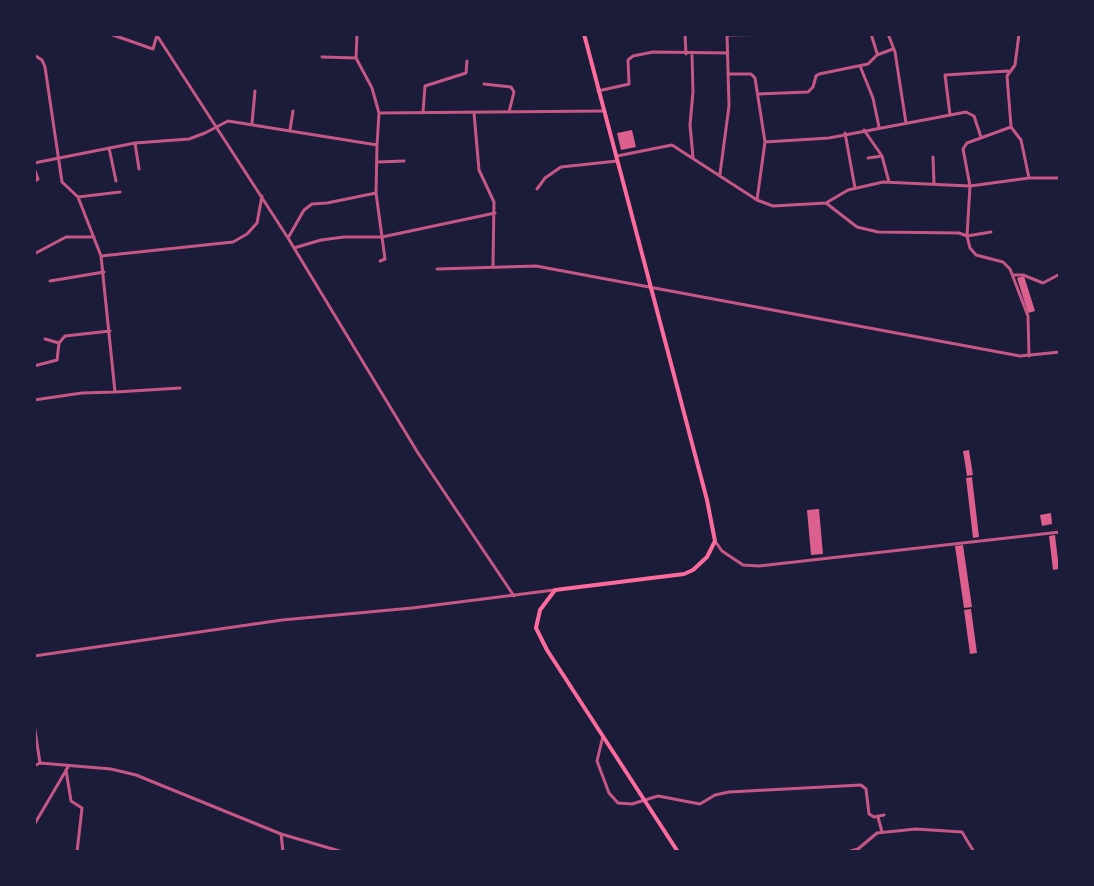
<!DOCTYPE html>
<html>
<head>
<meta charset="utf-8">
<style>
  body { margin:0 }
  #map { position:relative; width:1094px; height:886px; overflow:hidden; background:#1b1b3a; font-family:Bitter,serif }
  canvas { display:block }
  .frame { position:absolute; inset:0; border:36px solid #1b1b3a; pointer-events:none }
</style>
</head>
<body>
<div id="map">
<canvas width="1094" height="886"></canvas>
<div class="frame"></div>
</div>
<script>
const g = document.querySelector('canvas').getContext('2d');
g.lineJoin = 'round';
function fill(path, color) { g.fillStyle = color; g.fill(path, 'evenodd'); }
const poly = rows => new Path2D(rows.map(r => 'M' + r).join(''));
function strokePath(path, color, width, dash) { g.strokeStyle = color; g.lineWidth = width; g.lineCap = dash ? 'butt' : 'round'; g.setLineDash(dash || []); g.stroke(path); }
const building = poly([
  [632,130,636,147,621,150,617,133],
  [1024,276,1035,311,1028,313,1017,278],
  [969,450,973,475,967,476,963,451],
  [972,477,979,537,973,538,966,478],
  [819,509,823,554,811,555,807,510],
  [1051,513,1052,524,1042,526,1040,515],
  [1055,535,1059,569,1053,570,1049,536],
  [963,545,972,607,964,608,955,546],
  [971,609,977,653,970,654,964,610]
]);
const minor = poly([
  [110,34,153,49,157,35],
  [156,34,288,238,418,453,514,596],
  [357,34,356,58,372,88,379,113],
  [685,34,686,54],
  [871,34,877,53],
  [888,34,895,52,906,123],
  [727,35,781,34],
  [692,54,693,92,690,125,693,157],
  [34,55,42,60,45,67,62,182,78,197,101,256],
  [322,57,356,58],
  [860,66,873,98,879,127],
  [728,74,751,74,755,78,765,142,757,200],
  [484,84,511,87,514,92,509,112],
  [598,91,629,84,628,60,633,56,653,52,728,53],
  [758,94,808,92,813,87,816,76,819,74,868,64,877,55,893,49],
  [423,112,425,86,466,73,467,61],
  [474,113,479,170,494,202,493,265],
  [950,115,945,75,1008,71],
  [252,123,255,91],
  [1011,126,1007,76,1015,65,1019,34],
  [290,130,293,111],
  [864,130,882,156,889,182],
  [845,133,855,188],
  [765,142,829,138,966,112,974,116,981,137],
  [135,143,139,169],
  [109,148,116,181],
  [617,156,672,145,757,200,773,206,826,203,857,227,878,232,959,233,967,236,970,248,976,255,1003,262,1010,269,1028,316,1029,356],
  [933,157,934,184],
  [868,158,882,156],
  [378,162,404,161],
  [34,163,135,143,189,139,205,133,228,121,377,145,379,113,603,111],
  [34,168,38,179,34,182],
  [720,174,729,106,727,34],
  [1029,178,1060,178],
  [537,189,545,178,561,167,617,161],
  [376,193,385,259,380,261],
  [78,197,120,192],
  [826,203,848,190,883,182,970,186,1029,178,1021,140,1011,127,967,143,963,149,970,186,967,236,991,232],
  [288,238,304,210,312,204,327,203,376,193,377,145],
  [294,248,321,240,344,237,382,237,495,213],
  [34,254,66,237,94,237],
  [437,269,536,266,1020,356,1060,352],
  [1013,275,1023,275,1043,283,1060,274],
  [50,281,104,272],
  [45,339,59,343],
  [34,366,57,360,59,343,65,336,110,331],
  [116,392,180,388],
  [34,400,82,393,115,392,101,256,233,242,247,234,257,223,262,196],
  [715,541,722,551,743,565,759,566,1060,532],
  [34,656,282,620,412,608,554,590],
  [34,724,40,763],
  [603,736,597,761,609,793,618,803,632,804,658,796,700,804,715,795,729,792,861,785,866,789,869,814,874,817,884,815],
  [66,770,71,801,82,808,77,852],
  [878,817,882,832],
  [34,825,68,767],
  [281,834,283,852],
  [694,852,705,852],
  [847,852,858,849,877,833,916,829,962,832,974,852]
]);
const tertiary = poly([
  [34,766,40,763,111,769,136,775,281,834,343,852]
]);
const primary = poly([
  [584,34,707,500,715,541,707,557,693,570,684,574,555,590,540,610,536,628,547,650,678,852]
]);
fill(building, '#dd5f8e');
strokePath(minor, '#c65784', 3);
strokePath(tertiary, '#c65784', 3);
strokePath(primary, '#ff6b9d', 4);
</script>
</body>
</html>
